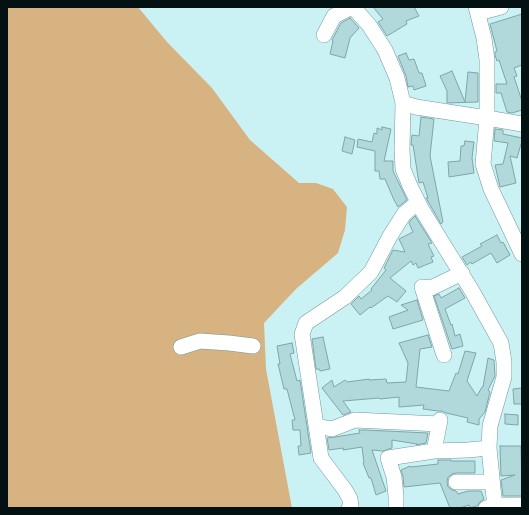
<!DOCTYPE html>
<html>
<head>
<meta charset="utf-8">
<style>
  body { margin:0 }
  #map { position:relative; width:529px; height:515px; overflow:hidden; background:#caf2f4; font-family:"Sofia Sans Condensed",sans-serif }
  canvas { display:block }
  .frame { position:absolute; inset:0; border:8px solid #041112; pointer-events:none }
</style>
</head>
<body>
<div id="map">
<canvas width="529" height="515"></canvas>
<div class="frame"></div>
</div>
<script>
const g = document.querySelector('canvas').getContext('2d');
g.lineJoin = 'round';
function fill(path, color) { g.fillStyle = color; g.fill(path, 'evenodd'); }
const poly = rows => new Path2D(rows.map(r => 'M' + r).join(''));
function strokePath(path, color, width, dash) { g.strokeStyle = color; g.lineWidth = width; g.lineCap = dash ? 'butt' : 'round'; g.setLineDash(dash || []); g.stroke(path); }
const green = poly([
  [7,7,138,7,167,42,212,88,250,140,299,183,316,183,333,189,347,207,345,230,338,253,296,289,264,323,266,369,292,508,7,508]
]);
const building = poly([
  [373,7,414,7,419,16,406,21,407,24,387,36,378,22,383,19,373,7],
  [522,14,522,65,514,68,517,76,514,77,522,101,522,110,512,113,507,112,501,93,496,93,496,84,507,84,499,60,497,61,495,55,495,52,497,51,490,24,522,14],
  [350,18,359,28,350,38,345,58,330,54,333,41,332,40,341,23,350,18],
  [406,53,409,60,414,59,419,73,422,73,426,86,414,90,413,86,408,87,406,76,398,56,406,53],
  [452,71,465,102,468,72,478,73,478,102,447,103,447,91,440,76,452,71],
  [421,117,434,119,430,156,443,222,441,224,426,198,428,198,423,182,419,183,413,145,411,145,412,135,419,136,421,117],
  [382,127,391,129,384,161,393,161,393,171,407,200,398,207,394,200,385,179,380,179,379,171,375,171,375,151,357,147,358,139,372,142,374,133,377,134,377,128,382,130,382,127],
  [495,129,503,130,503,134,522,138,522,144,521,144,517,158,510,156,516,183,500,187,495,165,503,164,508,143,494,141,495,129],
  [345,137,355,140,352,154,342,151,345,137],
  [465,141,474,142,472,158,474,173,449,177,448,162,460,161,461,146,464,146,465,141],
  [415,216,432,243,428,244,434,256,431,257,433,262,418,268,416,263,413,265,411,261,390,278,406,291,397,302,388,296,371,308,370,307,360,315,351,304,359,296,361,299,372,290,371,289,386,270,384,268,393,250,405,252,399,239,413,232,409,223,411,220,415,216],
  [497,235,501,243,503,242,510,255,497,263,491,253,472,264,471,262,467,265,462,257,482,246,480,244,497,235],
  [459,288,465,298,445,309,451,325,452,324,455,336,460,334,463,346,452,349,434,296,439,294,441,298,459,288],
  [417,300,423,320,393,329,389,317,408,310,401,305,417,300],
  [428,335,432,347,420,349,416,387,449,391,456,373,458,374,465,351,476,353,467,381,477,396,482,387,483,387,488,358,494,360,495,376,488,390,490,392,485,412,479,419,479,425,467,422,468,418,446,413,442,411,438,411,423,409,424,405,399,407,399,397,380,399,379,398,343,401,351,412,343,415,322,388,332,380,334,387,345,380,347,382,369,379,369,380,386,379,387,383,406,382,408,363,399,343,428,335],
  [323,337,330,369,320,371,319,369,316,369,312,339,323,337],
  [292,343,294,353,290,354,297,381,300,380,311,453,299,455,298,446,301,446,300,430,293,430,292,420,295,420,287,389,284,389,278,364,280,364,277,346,292,343],
  [522,388,522,404,514,404,513,389,522,388],
  [505,414,518,415,518,425,505,424,505,414],
  [359,430,365,430,428,433,426,443,416,445,417,444,392,440,392,448,383,451,372,450,386,491,376,495,371,478,369,478,363,463,364,463,362,447,343,450,343,448,329,450,327,438,335,437,360,433,359,430],
  [500,446,521,446,522,496,503,496,501,480,515,475,501,476,500,446],
  [438,460,451,460,451,461,475,461,475,473,456,473,452,474,448,477,447,482,448,487,452,490,456,491,458,494,468,491,481,491,484,499,480,502,477,506,470,508,469,505,460,508,450,508,440,483,404,487,403,476,401,470,410,466,411,467,438,464,438,460]
]);
const minor = poly([
  [353,7,369,25,385,50,397,78,403,103,402,150,403,169,410,186,422,210,472,291,501,343,504,362,504,377,490,426,489,448,495,508],
  [476,7,484,38,487,60,487,118,483,164,491,189,522,254],
  [478,13,501,7],
  [324,35,334,16,352,7],
  [403,103,416,107,487,118,522,124],
  [181,347,200,341,229,343,253,346],
  [444,355,422,287,431,288,462,273],
  [316,426,332,429,355,420,439,424],
  [434,451,440,420],
  [456,482,492,482],
  [349,508,351,506,350,499,345,490,321,458,302,334,306,323,345,297,371,272,390,236,404,214,418,202],
  [396,508,396,496,394,477,388,458,434,451,468,450,489,448],
  [486,508,495,505,522,505]
]);
fill(green, '#d7b381');
fill(building, '#b1d8da');
strokePath(building, '#7fa5a7', 1);
strokePath(minor, '#72989a', 16);
strokePath(minor, '#fff', 15);
</script>
</body>
</html>
